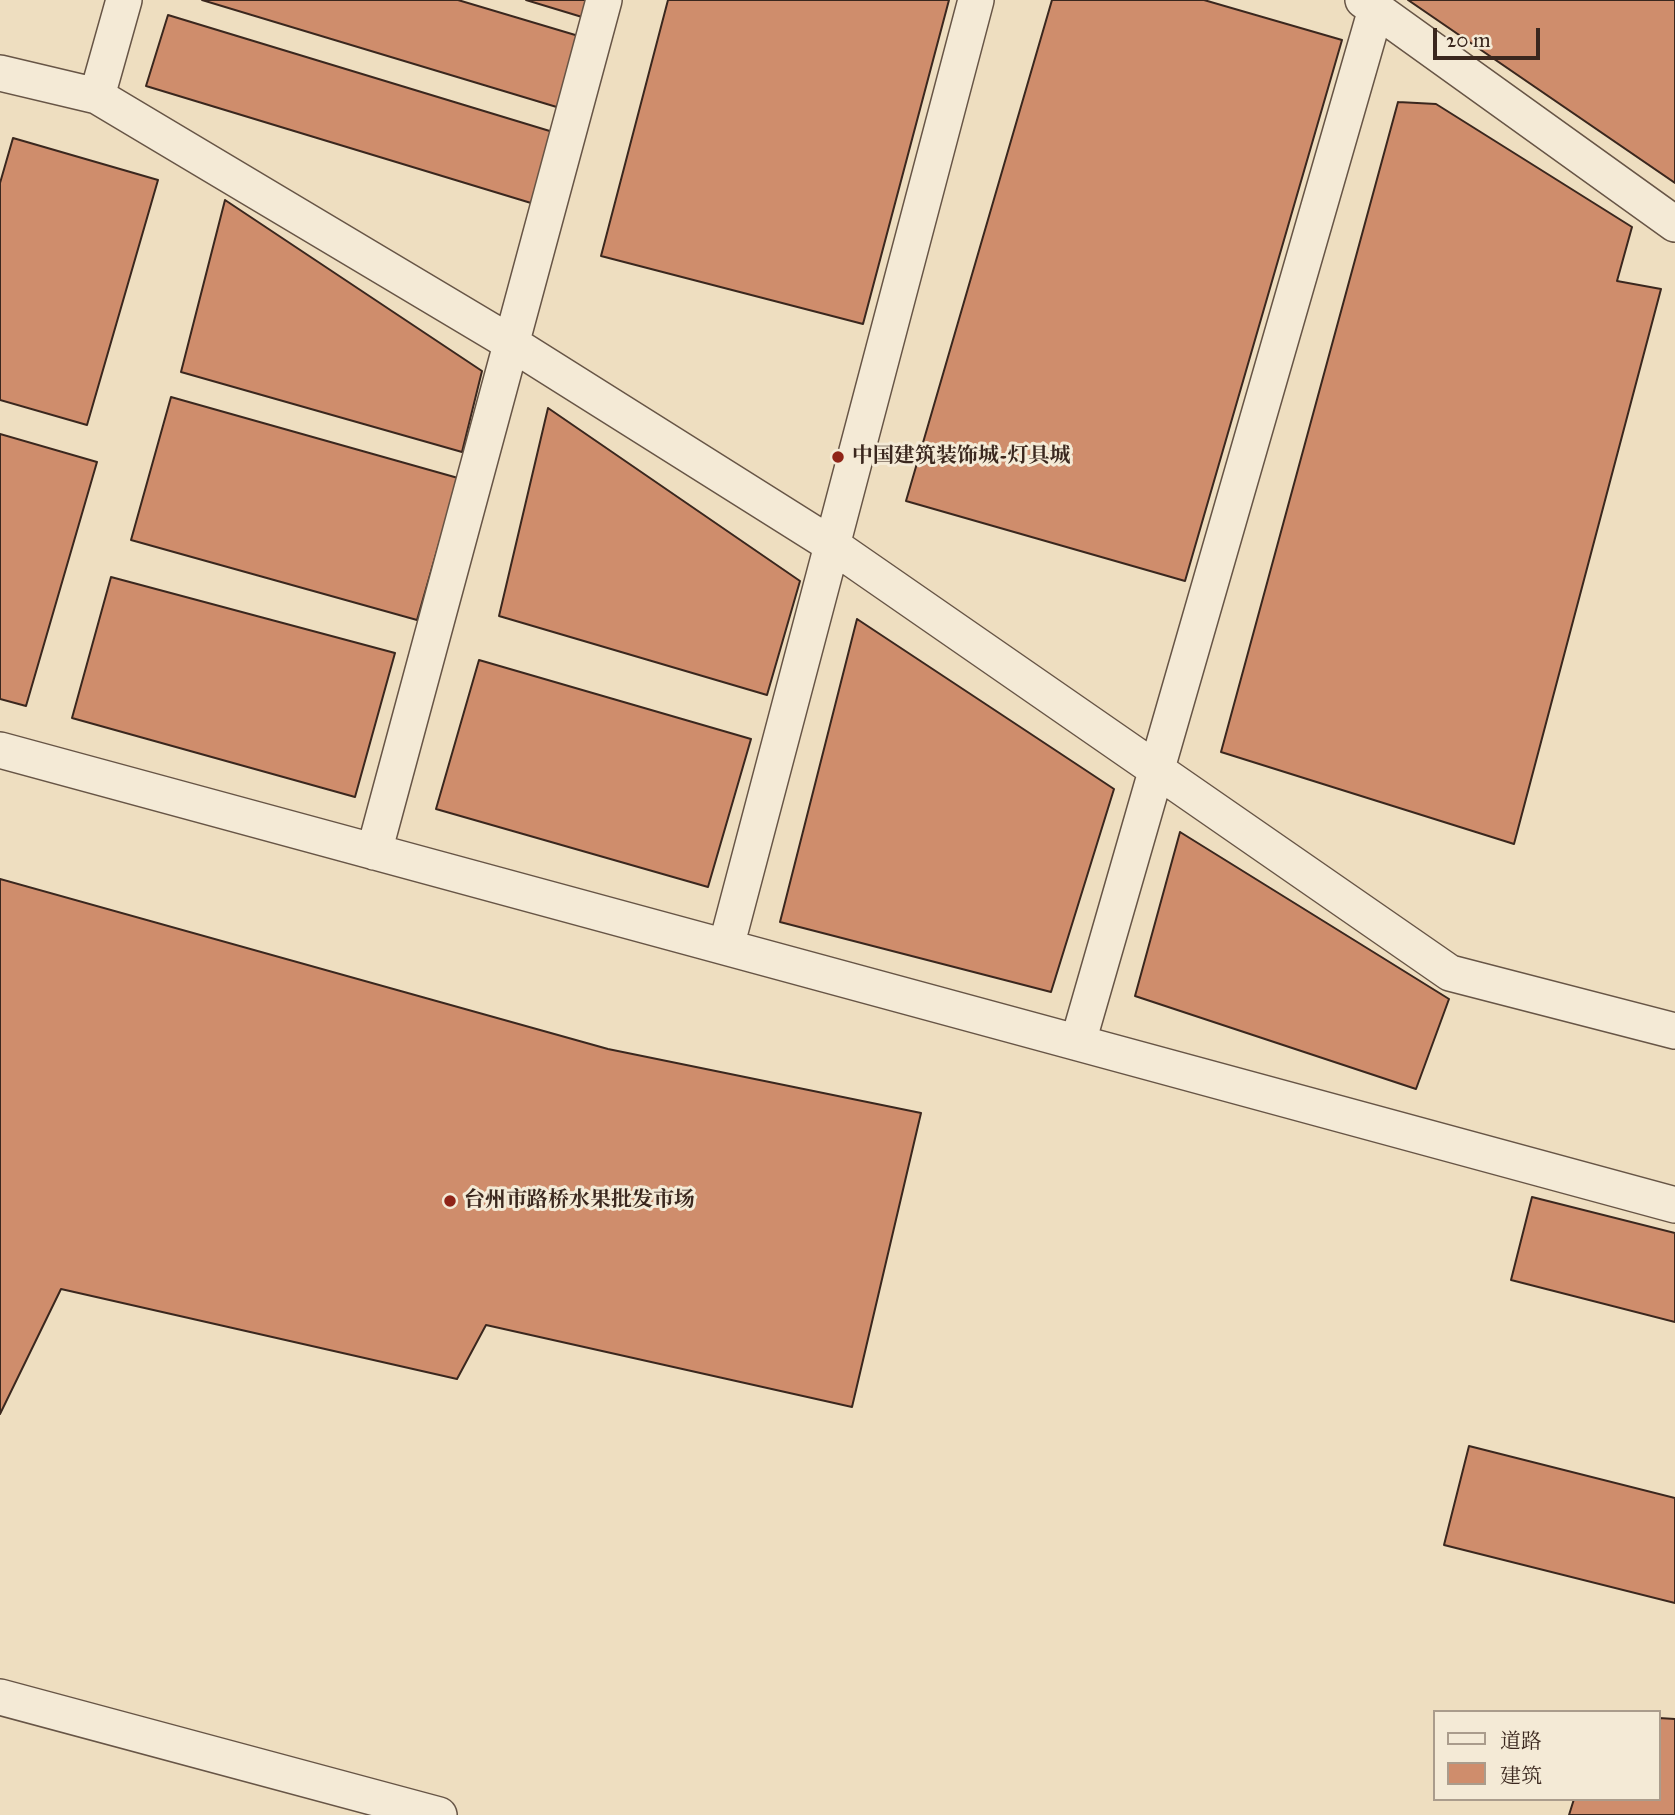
<!DOCTYPE html>
<html>
<head>
<meta charset="utf-8">
<style>
  body { margin:0 }
  #map { position:relative; width:1675px; height:1815px; overflow:hidden; background:#eedec0; font-family:"IM FELL Great Primer","Noto Serif SC",serif }
  canvas { display:block }
  .legend { position:absolute; left:1433px; top:1710px; width:228px; height:91px; box-sizing:border-box; background:#f4ead6; border:2px solid #aa9c8c; margin:0; padding:9px 12px; list-style:none; font-size:21px; color:#3a271e }
  .legend li { display:flex; align-items:center; gap:14px; height:35px }
  .legend b { width:35px; border:2px solid #aa9c8c }
  .scale { position:absolute; left:1433px; top:28px; width:107px; height:32px; box-sizing:border-box; border:4px solid #3a271e; border-top:0; padding-left:9px; font-size:21px; line-height:24px; white-space:nowrap; color:#3a271e; -webkit-text-stroke:5px #f4ead6; paint-order:stroke }
</style>
</head>
<body>
<div id="map">
<canvas width="1675" height="1815"></canvas>
<ul class="legend">
<li><b style="height:9px;background:#f4ead6"></b>道路</li>
<li><b style="height:19px;background:#cf8d6c"></b>建筑</li>
</ul>
<div class="scale">20 m</div>
</div>
<script>
const g = document.querySelector('canvas').getContext('2d');
g.lineJoin = 'round';
function fill(path, color) { g.fillStyle = color; g.fill(path, 'evenodd'); }
const poly = rows => new Path2D(rows.map(r => 'M' + r).join(''));
function strokePath(path, color, width, dash) { g.strokeStyle = color; g.lineWidth = width; g.lineCap = dash ? 'butt' : 'round'; g.setLineDash(dash || []); g.stroke(path); }
function write(font, color, halo, rows, align = 'center') {
  g.font = font + ' "IM FELL Great Primer","Noto Serif SC",serif'; g.lineWidth = 6; g.setLineDash([]); g.textBaseline = 'middle'; g.strokeStyle = halo; g.fillStyle = color; for (const [text, x, y, turn = 0] of rows) {
    g.save(); g.translate(x, y); g.rotate((+turn || 0) * Math.PI / 180); g.textAlign = isNaN(turn) ? turn : align; if (halo) g.strokeText(text, 0, 0); g.fillText(text, 0, 0); g.restore();
  }
}
const building = poly([
  [202,0,458,0,582,37,560,108,202,0],
  [526,0,587,0,582,17,526,0],
  [668,0,949,0,863,324,601,256,668,0],
  [1052,0,1204,0,1342,40,1185,581,906,501,1052,0],
  [1408,0,1675,0,1675,183,1408,0],
  [168,15,553,132,531,203,146,86,168,15],
  [1398,102,1436,104,1632,227,1617,281,1661,289,1514,844,1221,752,1398,102],
  [13,138,158,180,87,425,0,400,0,183,13,138],
  [225,200,482,371,462,452,181,372,225,200],
  [171,397,458,478,417,620,131,540,171,397],
  [548,408,800,581,767,695,499,616,548,408],
  [0,434,97,462,26,706,0,699,0,434],
  [111,577,395,653,355,797,72,718,111,577],
  [857,619,1114,789,1051,992,780,922,857,619],
  [479,660,751,739,708,887,436,809,479,660],
  [1180,832,1449,999,1416,1089,1135,996,1180,832],
  [0,879,608,1049,921,1113,852,1407,486,1325,457,1379,61,1289,0,1414,0,879],
  [1532,1197,1675,1233,1675,1322,1511,1280,1532,1197],
  [1469,1446,1675,1498,1675,1603,1444,1545,1469,1446],
  [1659,1718,1675,1719,1675,1815,1569,1815,1574,1799,1659,1799,1659,1718]
]);
const minor = poly([
  [1363,0,1675,224],
  [0,73,97,96,511,343,832,545,1450,973,1675,1031],
  [97,96,124,0],
  [0,750,1675,1205],
  [374,852,604,0],
  [726,947,976,0],
  [1078,1042,1376,9],
  [0,1697,439,1815]
]);
const markers = [
  [838,457,7,"#8f2418"],
  [450,1201,7,"#8f2418"]
];
const poiNames = [
  ["中国建筑装饰城-灯具城",852,457],
  ["台州市路桥水果批发市场",464,1201]
];
fill(building, '#cf8d6c');
strokePath(building, '#3a271e', 2);
strokePath(minor, '#675546', 38);
strokePath(minor, '#f4ead6', 35);
for (const [x, y, r, color] of markers) { const dot = new Path2D(); dot.arc(x, y, r, 0, 2 * Math.PI); g.fillStyle = color; g.fill(dot); strokePath(dot, '#f4ead6', 2.5); }
write('bold 21px', '#3a271e', '#f4ead6', poiNames, 'left');
</script>
</body>
</html>
